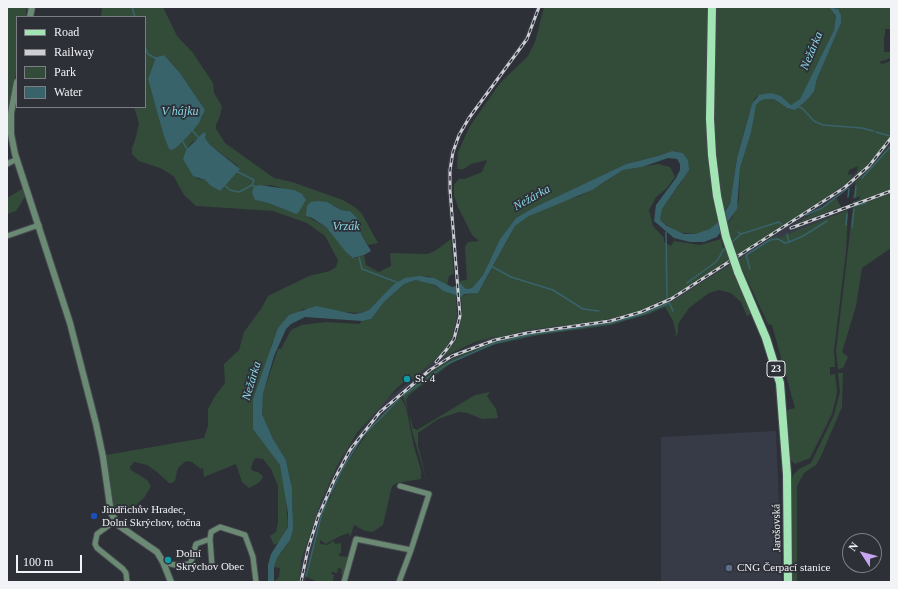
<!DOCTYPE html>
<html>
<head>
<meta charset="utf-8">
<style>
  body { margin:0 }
  #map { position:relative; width:898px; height:589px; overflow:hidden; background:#2e3037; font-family:Georgia,serif }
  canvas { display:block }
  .frame { position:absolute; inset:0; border:8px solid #f1f3f7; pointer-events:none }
  .legend { position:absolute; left:16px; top:16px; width:130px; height:92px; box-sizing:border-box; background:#2e3037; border:1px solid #7c7e84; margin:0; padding:5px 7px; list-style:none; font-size:12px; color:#f1f3f7 }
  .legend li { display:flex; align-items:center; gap:8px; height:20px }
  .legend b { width:20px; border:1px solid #7c7e84 }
  .north { position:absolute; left:842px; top:533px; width:40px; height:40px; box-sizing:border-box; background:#2e3037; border:1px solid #7c7e84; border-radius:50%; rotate:306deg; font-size:11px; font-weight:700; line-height:16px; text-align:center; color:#f1f3f7 }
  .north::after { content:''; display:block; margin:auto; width:14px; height:18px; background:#c6a6f0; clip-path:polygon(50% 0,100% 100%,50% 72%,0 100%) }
  .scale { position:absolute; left:16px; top:555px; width:66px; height:18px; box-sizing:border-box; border:2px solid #f1f3f7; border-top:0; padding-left:5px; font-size:12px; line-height:14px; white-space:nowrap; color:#f1f3f7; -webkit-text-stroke:3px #2e3037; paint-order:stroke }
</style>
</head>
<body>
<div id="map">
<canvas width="898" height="589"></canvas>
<div class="frame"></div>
<ul class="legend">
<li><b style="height:5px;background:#a2e4b4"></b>Road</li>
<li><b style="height:5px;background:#ccced3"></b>Railway</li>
<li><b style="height:11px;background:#334c3a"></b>Park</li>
<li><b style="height:11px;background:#38636b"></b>Water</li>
</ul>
<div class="north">N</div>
<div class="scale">100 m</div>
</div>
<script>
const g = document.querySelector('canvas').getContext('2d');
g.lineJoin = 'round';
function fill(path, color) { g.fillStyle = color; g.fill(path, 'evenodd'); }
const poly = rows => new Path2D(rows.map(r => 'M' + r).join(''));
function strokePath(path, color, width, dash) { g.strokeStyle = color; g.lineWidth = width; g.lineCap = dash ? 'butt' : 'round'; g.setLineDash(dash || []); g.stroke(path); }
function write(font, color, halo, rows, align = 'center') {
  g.font = font + ' Georgia,serif'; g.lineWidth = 3.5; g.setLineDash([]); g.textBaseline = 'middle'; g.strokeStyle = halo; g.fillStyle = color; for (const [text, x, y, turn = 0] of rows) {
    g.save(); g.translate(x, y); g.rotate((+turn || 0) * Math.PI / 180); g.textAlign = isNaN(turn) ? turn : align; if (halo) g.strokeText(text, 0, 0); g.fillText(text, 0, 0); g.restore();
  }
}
const built = poly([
  [536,7,541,7,529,40,471,119,461,136,455,152,452,170,452,190,462,310,460,328,456,340,446,356,494,336,669,296,851,177,891,132,891,145,882,157,856,183,798,223,891,189,891,193,778,238,777,237,687,294,658,309,611,324,527,336,496,343,460,356,416,386,394,404,363,437,344,468,327,503,308,565,305,582,297,582,305,548,315,516,326,489,347,449,382,403,420,373,441,354,458,310,447,190,447,170,450,151,457,134,467,117,525,37],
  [776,431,782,582,623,582,661,581,661,437]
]);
const green = poly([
  [7,7,30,7,30,10,26,9,26,17,17,17,17,68,7,119],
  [102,7,163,7,177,36,193,53,213,83,214,93,222,106,220,116,216,125,216,129,225,143,274,178,292,182,343,200,356,208,362,214,378,243,368,245,361,234,358,219,350,211,341,210,333,205,306,216,326,227,352,257,356,258,364,255,366,265,379,272,391,266,390,253,427,254,435,251,451,239,454,274,449,276,447,285,428,276,393,285,369,310,361,313,302,309,272,343,269,358,253,399,276,459,280,465,285,487,288,526,280,542,274,545,270,536,276,532,278,523,278,486,271,469,263,459,256,458,253,461,251,469,253,471,258,472,263,476,260,482,249,488,242,482,236,464,204,477,203,468,201,469,192,462,186,461,178,468,175,481,172,483,169,483,157,472,147,465,134,462,130,467,131,470,147,480,151,486,144,498,127,513,121,515,113,509,106,455,204,438,208,426,208,409,215,396,225,383,224,364,239,350,244,332,261,309,268,296,309,276,330,271,336,267,338,260,325,236,307,223,273,211,196,206,184,195,174,177,169,173,160,168,139,161,132,154,132,148,136,137,139,123,134,107,145,107,145,17,101,17],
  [164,55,180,73,203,107,203,116,189,135,177,147,169,149,148,79,156,57],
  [206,134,205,138,210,145,238,166,220,191,211,186,205,180,198,179,183,159,186,150,192,142],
  [270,185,285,189,296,214,268,203,255,200,264,186],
  [544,7,708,7,706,129,712,196,718,222,710,230,695,234,676,232,660,220,662,209,682,181,688,160,683,153,672,151,658,156,626,164,535,207,516,218,500,239,483,275,472,288,466,289,458,281,467,280,465,247,468,242,479,241,472,235,458,207,454,196,454,185,459,179,465,179,482,172,487,160,471,164,464,169,457,169,458,152,470,126,500,83,528,56,535,42],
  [717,7,829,7,836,16,834,30,800,99,791,105,781,96,759,95,755,98,749,114,737,158,730,204,724,212,719,183,714,129],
  [836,7,891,7,891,29,885,29,885,36,884,36,884,52,891,52,891,58,879,62,882,64,891,61,890,137,875,157,856,176,858,166,849,170,848,175,852,174,851,180,804,213,737,256,727,224,732,218,739,200,740,168,751,133,753,112,756,105,760,101,765,99,774,99,787,108,795,110,805,102,814,92,817,79,841,23],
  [891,143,891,190,853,203,853,202,860,199,860,196,853,199,856,181,875,163],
  [658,164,670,167,675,177,666,189,656,197,649,210,653,226,664,238,664,242,671,246,674,241,700,245,721,239,723,249,726,248,730,261,674,296,636,312,600,321,528,330,485,341,500,335,475,342,443,357,456,340,460,328,462,310,461,297,464,295,474,293,484,283,515,226,529,216,553,204,580,196,602,184,623,170],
  [24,188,26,195,16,211,7,214,7,198],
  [891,193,891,248,862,268,856,306,842,352,848,357,843,368,838,369,836,351,853,207],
  [836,198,841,207,796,224,824,206],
  [848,210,846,252,834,350,835,367,830,367,830,375,835,374,837,391,836,398,832,414,810,458,795,464,790,460,787,410,795,408,772,325,768,324,738,260,769,239,777,236,778,238],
  [731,264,752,313,747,316,741,302,731,293,719,290,709,293,689,308,678,324,678,333,675,337,676,333,673,321,665,307,649,314,611,325,539,335,493,345,470,353,453,362,409,395,406,400,408,409,402,395,441,365,477,347,516,336,595,326,636,315,674,300],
  [416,280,427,281,443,291,456,295,457,315,452,338,441,354,420,373,408,382,405,381,397,388,357,433,338,464,321,501,301,561,299,582,274,582,279,577,280,568,274,567,277,558,287,545,293,510,291,481,286,460,273,439,262,414,263,394,278,349,281,349,291,330,302,325,326,322,359,324,362,321,371,319,384,302,404,284],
  [838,373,843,373,842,407,821,456,816,465,804,473,797,486,797,582,793,582,791,481,793,475,799,469,811,463,834,415,840,392],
  [490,392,487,396,496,409,498,418,482,419,467,413,459,412,438,419,418,433,418,446,427,482,412,431,409,412,413,428,417,430,475,395],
  [401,398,406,407,414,447,421,470,421,479,397,483,392,486,383,525,373,532,365,531,354,525,351,535,349,536,349,533,340,536,326,544,320,540,320,544,327,545,334,541,335,544,341,543,341,553,339,553,339,556,348,557,344,575,341,574,342,569,338,568,337,573,332,572,331,574,334,575,333,581,336,582,319,582,306,577,320,519,344,468,371,427]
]);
const water = poly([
  [829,7,838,9,841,15,841,23,817,79,814,92,805,102,795,110,787,108,774,99,765,99,760,101,756,105,751,133,740,168,737,209,717,237,704,242,690,242,674,238,654,221,656,205,676,178,680,170,680,164,677,159,668,158,642,167,623,170,592,190,529,216,515,226,478,293,464,294,458,300,456,295,443,291,435,285,416,280,404,284,384,302,371,319,362,321,305,317,291,324,286,329,274,356,263,394,262,414,273,439,286,460,292,488,293,529,290,540,277,558,274,567,274,582,268,582,268,565,271,554,288,527,288,513,280,465,253,429,253,399,278,328,289,315,316,306,354,314,361,313,369,310,393,285,405,278,419,276,434,278,452,287,456,286,458,281,466,289,472,288,483,275,500,239,516,218,535,207,626,164,658,156,672,151,683,153,688,160,689,170,662,209,660,220,667,226,684,234,695,234,710,229,718,222,730,204,737,158,752,104,759,95,771,93,781,96,791,105,800,99,834,30,836,16],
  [164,55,180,73,205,110,199,123,189,135,177,147,172,150,169,149,164,136,148,79,156,57],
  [204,132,206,134,205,138,210,145,240,169,220,191,211,186,205,180,193,176,183,159,186,150],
  [259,185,294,190,302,194,306,200,298,213,296,214,268,203,255,200,252,192,254,187],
  [318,201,327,202,341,210,350,211,358,219,361,234,371,251,364,255,353,258,346,252,326,227,312,218,306,216,307,206,311,202]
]);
const stream = poly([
  [132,7,135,17],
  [145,47,148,54,157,59],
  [798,107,802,108,814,121,823,125,862,128,873,131],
  [192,130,199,138],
  [876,132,890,136],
  [182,140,188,151],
  [236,171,254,180,252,185,256,187],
  [862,178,891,146],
  [224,185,230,190,239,192,252,185],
  [848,197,849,189],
  [855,197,856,186],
  [854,203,854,202],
  [854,206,866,203],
  [806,215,822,208,848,188],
  [846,225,847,214],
  [852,227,854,209],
  [666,232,667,298],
  [738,232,741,234,779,222,781,224],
  [789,242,803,236,827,221],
  [730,244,741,234],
  [359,257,362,269,399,283],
  [491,266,511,277,553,290,583,309,599,311],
  [750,269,746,255,770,240,778,239,785,243,789,242,787,234],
  [687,283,717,261,725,247],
  [669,302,673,311],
  [404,395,447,364,495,343,529,335,611,323,643,314,669,303],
  [331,493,343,468,362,437,399,399],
  [323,512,330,493],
  [306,576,322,513]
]);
const minor = poly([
  [7,164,17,159],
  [7,236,39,225],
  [400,486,429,494,411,550],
  [115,521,97,534,95,544,97,548,123,569,126,573,127,582],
  [210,539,212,566],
  [163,562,175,565,189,564,191,562,196,544,210,539,211,532,220,527,245,535,253,557,256,582],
  [344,582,356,539,411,550,399,582]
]);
const tertiary = poly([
  [30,17,32,7],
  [17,82,11,113,11,134,15,154,70,323,96,424,103,457,111,513,118,525,157,552,163,562,171,582]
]);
const primary = poly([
  [712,7,710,119,712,155,717,196],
  [738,272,766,338,780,383,787,474,788,582]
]);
const rail = poly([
  [791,228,891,191],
  [436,362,447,349,454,339,460,316,450,190,450,170,453,152,459,135,469,118,527,39,539,7],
  [301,582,308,549,318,517,335,478,350,450,380,412,430,370,452,356,495,340,527,333,610,321,641,312,671,299,844,188,869,166,891,138]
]);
const primaryBridge = poly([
  [717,196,726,237,738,272]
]);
const markers = [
  [407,379,4,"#0f9aa8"],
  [94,516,4,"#1a4fb4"],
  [168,560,4,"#0f9aa8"],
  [729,568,4,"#5c6f8a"]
];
const shields = [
  [776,369,18]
];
const shieldNames = [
  ["23",776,369]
];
const poiNames = [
  ["St. 4",415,379],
  ["Jindřichův Hradec,",102,510],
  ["Dolní Skrýchov, točna",102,523],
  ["Dolní",176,554],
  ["Skrýchov Obec",176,567],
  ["CNG Čerpací stanice",737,568]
];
const streetNames = [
  ["Jarošovská",777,528,-91]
];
const waterNames = [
  ["Nežárka",812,51,-67],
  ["V hájku",180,112],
  ["Nežárka",532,198,-29],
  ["Vrzák",346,227],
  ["Nežárka",252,381,-73]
];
fill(built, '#373b47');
fill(green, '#334c3a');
fill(water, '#38636b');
strokePath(stream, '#38636b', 1.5);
strokePath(minor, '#494b52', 7);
strokePath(tertiary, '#494b52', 8);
strokePath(primary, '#494b52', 10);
strokePath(minor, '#6b8a73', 5);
strokePath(tertiary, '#6b8a73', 6);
strokePath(primary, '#a2e4b4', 8);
strokePath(rail, '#ccced3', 3);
strokePath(rail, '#2e3037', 1.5, [4.5]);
strokePath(primaryBridge, '#494b52', 10, []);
strokePath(primaryBridge, '#a2e4b4', 8);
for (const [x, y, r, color] of markers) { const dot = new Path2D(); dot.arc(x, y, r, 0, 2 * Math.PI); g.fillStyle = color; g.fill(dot); strokePath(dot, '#2e3037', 1.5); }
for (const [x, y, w] of shields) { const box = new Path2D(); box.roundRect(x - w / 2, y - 8, w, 16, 3); g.fillStyle = '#2e3037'; g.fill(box); strokePath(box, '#f1f3f7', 1); }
write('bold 10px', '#f1f3f7', null, shieldNames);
write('11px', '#f1f3f7', '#2e3037', poiNames, 'left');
write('11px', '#f1f3f7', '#2e3037', streetNames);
write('italic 12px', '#8ad9e7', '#2e3037', waterNames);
</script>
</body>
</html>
